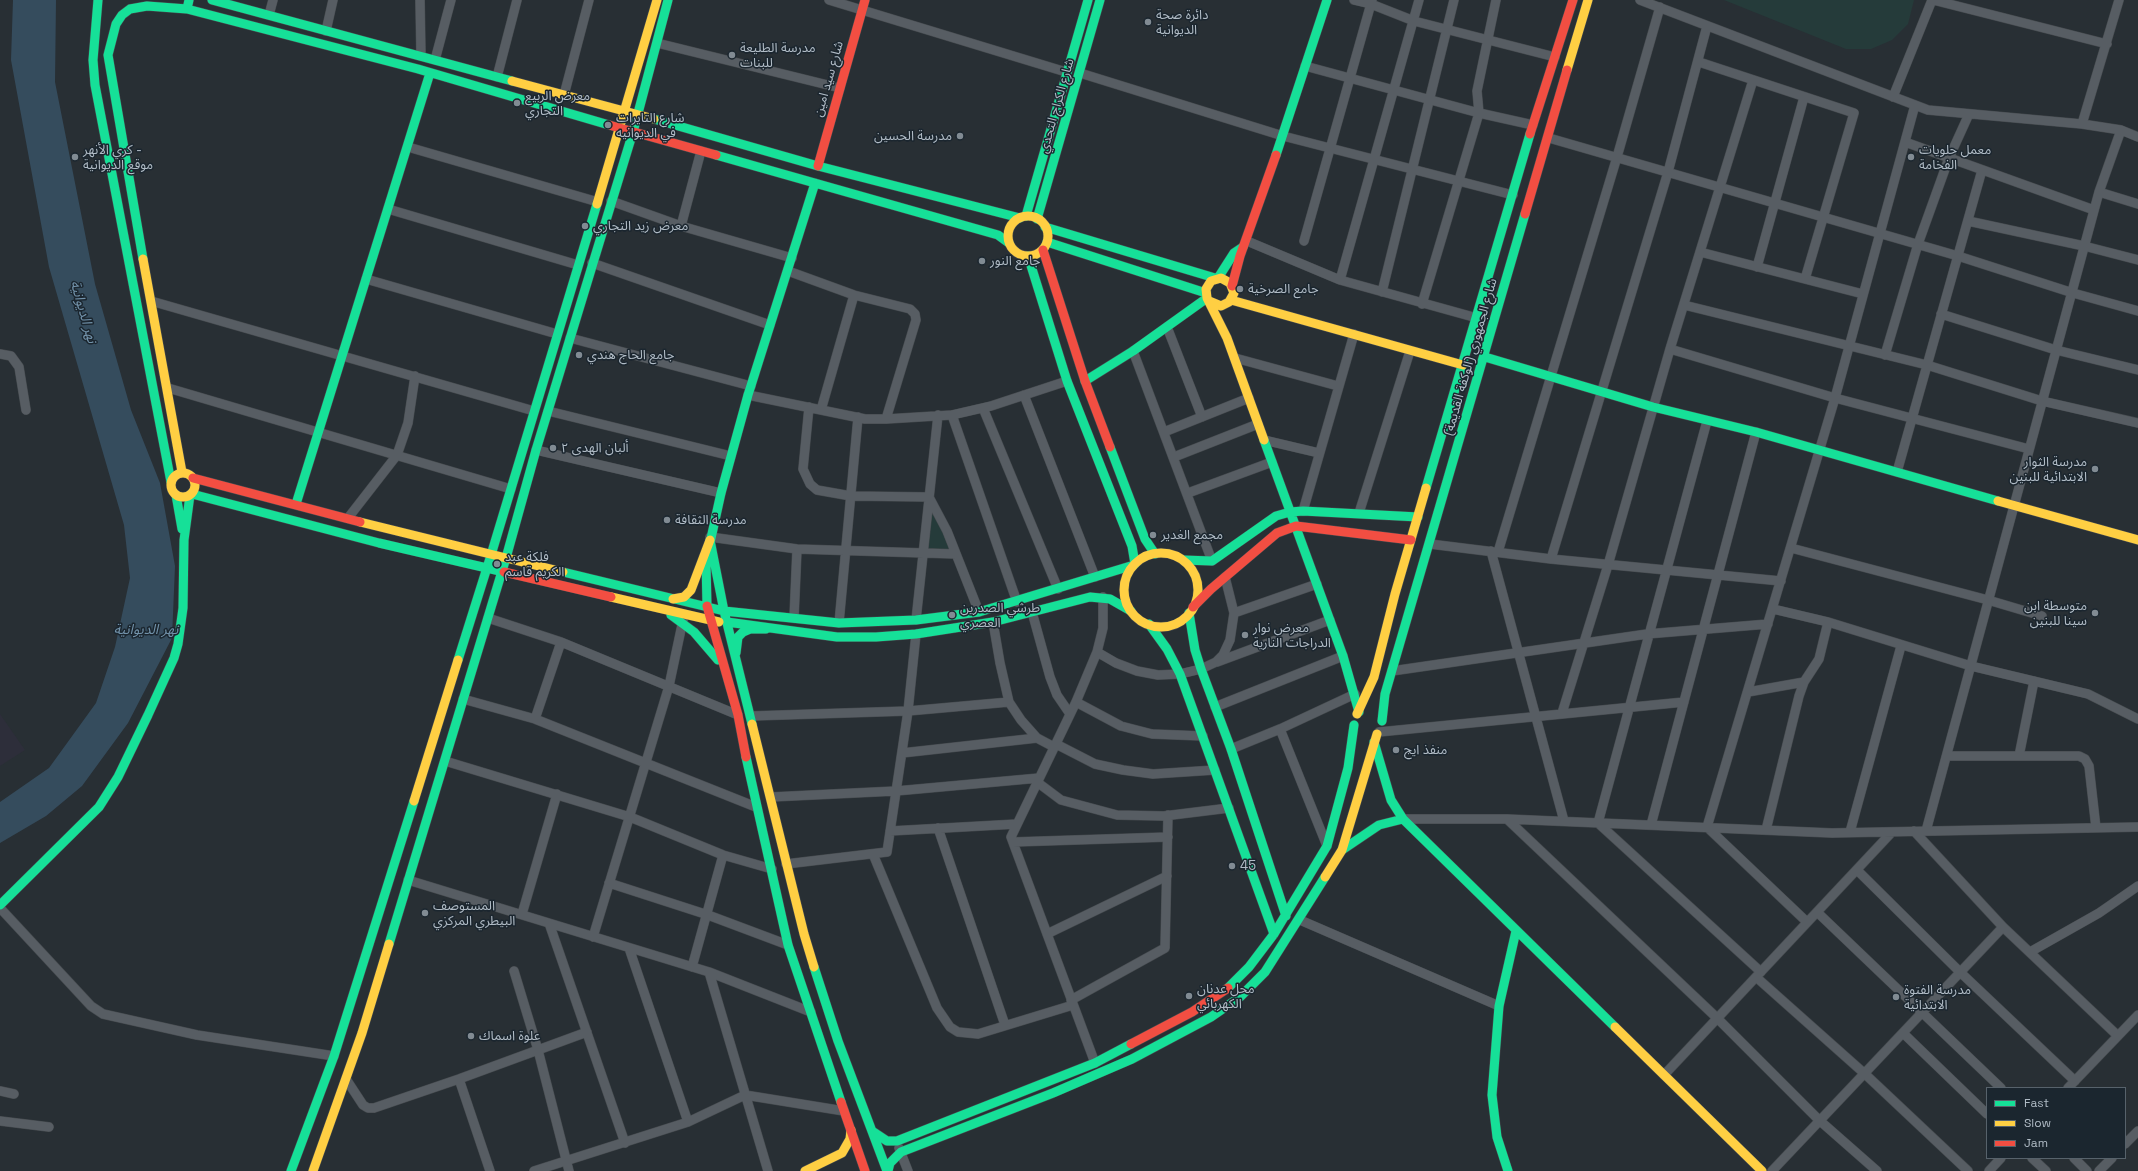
<!DOCTYPE html>
<html>
<head>
<meta charset="utf-8">
<style>
  body { margin:0 }
  #map { position:relative; width:2138px; height:1171px; overflow:hidden; background:#282f34; font-family:"Space Grotesk",sans-serif }
  canvas { display:block }
  .legend { position:absolute; left:1986px; top:1087px; width:140px; height:72px; box-sizing:border-box; background:#1b262f; border:1px solid #57626b; margin:0; padding:5px 7px; list-style:none; font-size:12px; color:#b1bcc6 }
  .legend li { display:flex; align-items:center; gap:8px; height:20px }
  .legend b { width:20px; border:1px solid #57626b }
</style>
</head>
<body>
<div id="map">
<canvas width="2138" height="1171"></canvas>
<ul class="legend">
<li><b style="height:5px;background:#16e098"></b>Fast</li>
<li><b style="height:5px;background:#ffcf43"></b>Slow</li>
<li><b style="height:5px;background:#f24e42"></b>Jam</li>
</ul>
</div>
<script>
const g = document.querySelector('canvas').getContext('2d');
g.lineJoin = 'round';
function fill(path, color) { g.fillStyle = color; g.fill(path, 'evenodd'); }
const poly = rows => new Path2D(rows.map(r => 'M' + r).join(''));
function strokePath(path, color, width, dash) { g.strokeStyle = color; g.lineWidth = width; g.lineCap = dash ? 'butt' : 'round'; g.setLineDash(dash || []); g.stroke(path); }
function write(font, color, halo, rows, align = 'center') {
  g.font = font + ' "Space Grotesk","Noto Sans Arabic",sans-serif'; g.lineWidth = 3; g.setLineDash([]); g.textBaseline = 'middle'; g.strokeStyle = halo; g.fillStyle = color; for (const [text, x, y, turn = 0] of rows) {
    g.save(); g.translate(x, y); g.rotate((+turn || 0) * Math.PI / 180); g.textAlign = isNaN(turn) ? turn : align; if (halo) g.strokeText(text, 0, 0); g.fillText(text, 0, 0); g.restore();
  }
}
const medical = poly([
  [0,714,25,750,0,766]
]);
const green = poly([
  [1724,0,1914,0,1908,24,1892,40,1871,49,1846,49],
  [931,507,950,544,950,550,927,549]
]);
const water = poly([
  [13,0,56,0,55,82,95,284,131,410,160,483,175,566,172,638,128,723,82,786,46,816,0,843,0,802,49,768,96,703,115,647,130,578,124,525,49,267,11,60]
]);
const street = poly([
  [420,0,421,56],
  [829,0,1066,72],
  [1354,0,1371,4,1414,21,1555,57],
  [1640,0,1928,110,2082,124,2121,130,2138,137],
  [1933,0,2107,44],
  [269,15,273,0],
  [326,31,333,0],
  [657,43,840,88],
  [435,60,451,0],
  [1699,62,1854,113,1805,279],
  [1305,66,1479,113,1533,125],
  [1080,73,1283,136,1513,195],
  [497,77,517,0],
  [564,95,589,0],
  [1893,97,1932,0],
  [2082,124,2119,0],
  [1549,138,1958,256,2073,293,2138,311],
  [1905,142,2094,210],
  [408,147,598,202],
  [2099,192,2138,204],
  [611,201,681,226,792,258],
  [388,209,578,265],
  [1968,221,2084,246,2138,260],
  [681,226,701,151],
  [1247,241,1340,280,1477,318],
  [1304,241,1372,0],
  [1700,252,1863,294],
  [592,263,770,325],
  [1757,267,1804,97],
  [788,271,854,295,910,309,915,314,916,320,886,419],
  [366,279,557,334],
  [1340,280,1419,0],
  [1382,292,1454,0],
  [151,301,534,411],
  [1422,304,1479,113,1477,91,1496,0],
  [1684,305,1927,365,2042,401,2138,423],
  [1941,314,2056,350,2138,370],
  [1167,327,1202,417],
  [570,338,751,386],
  [1670,349,1835,398,2029,449],
  [1133,351,1212,561],
  [0,354,11,356,19,367,26,410],
  [1885,355,1918,244,1949,158,1969,114],
  [1235,358,1338,386],
  [168,388,511,489],
  [748,395,865,419,886,419,952,415,991,406,1067,381],
  [1024,395,1095,577],
  [809,407,803,469,810,484,817,490,851,496,929,497,947,531,979,612],
  [983,408,1058,589],
  [821,410,854,295],
  [548,411,731,456],
  [952,415,1017,602],
  [1707,421,1598,823,1761,972],
  [1164,432,1249,398],
  [1264,440,1319,453],
  [536,450,721,493],
  [1174,457,1258,424],
  [1897,472,1982,170],
  [1188,493,1272,462],
  [1303,511,1354,334],
  [1359,513,1410,351],
  [348,518,397,455,408,423,415,376],
  [710,537,797,549,956,554],
  [1430,544,1551,559,1781,581],
  [1791,548,1988,600,2042,616],
  [1491,551,1564,821],
  [1498,552,1617,157,1660,7],
  [1551,559,1668,172,1707,26],
  [1773,609,1828,622,1971,666,2088,694,2138,719],
  [1032,612,1050,677,1057,695,1070,714],
  [1234,613,1317,584],
  [488,618,561,642,738,715],
  [794,618,797,549],
  [916,620,938,415],
  [993,622,1000,663,1009,702,1021,720,1037,738,1054,747],
  [839,623,858,417],
  [1097,652,1116,663,1137,671,1158,675,1180,674,1201,669,1216,662,1223,655,1230,640,1234,613,1225,577],
  [1217,662,1330,620],
  [1392,671,1647,634,1768,624],
  [1748,692,1804,682],
  [463,699,535,719,756,807],
  [1076,702,1121,726,1152,734,1203,736],
  [1215,707,1343,656],
  [1562,713,1608,565,1670,349,1753,80],
  [751,716,908,711,1009,702],
  [535,719,561,642],
  [1280,729,1327,846],
  [1379,732,1684,702],
  [1056,744,1095,764,1123,770,1153,774,1215,770],
  [1231,749,1280,729,1355,694],
  [902,753,1037,738],
  [1947,756,2079,756,2085,759,2089,766,2096,828],
  [2019,756,2034,681],
  [445,761,630,817,723,855,772,869],
  [1037,782,1061,800,1117,815,1164,816,1229,808],
  [771,797,896,791,1039,778],
  [1403,819,1507,819,1832,833,2138,827],
  [1507,819,1717,1018,1819,1120,1877,1171],
  [1651,825,1756,432],
  [938,828,1005,1025],
  [1766,830,1799,696,1804,682,1819,659,1828,622],
  [890,831,1017,824],
  [1914,831,2003,927,2118,1036],
  [1926,831,2099,192,2121,130],
  [1850,832,1901,646],
  [1013,842,1168,837],
  [873,854,937,1008,950,1027,958,1032,978,1034,1073,1005],
  [786,864,887,852,908,711,916,634],
  [1857,870,1960,972,2075,1081],
  [408,880,709,972,811,1012],
  [609,883,708,915,788,945],
  [0,908,91,1006,103,1014,197,1035,334,1056],
  [1817,912,2001,1088],
  [522,914,557,794],
  [1300,920,1499,1006],
  [1807,922,1707,827,1835,398,1915,105],
  [549,923,625,1143],
  [1047,934,1167,876],
  [593,937,669,686,683,620],
  [629,948,688,1122],
  [2030,952,2099,913,2138,886],
  [692,967,723,855],
  [514,971,538,1050,569,1171],
  [709,972,768,1171],
  [1756,977,1865,1074,1968,1171],
  [1071,1000,1165,948,1168,815],
  [1903,1033,1987,1114],
  [1095,1063,1011,837,1076,702,1097,652,1103,628,1103,597],
  [1664,1075,1892,832],
  [346,1079,363,1105,368,1108,374,1108,459,1079,587,1032],
  [459,1079,490,1171],
  [2068,1088,2138,1015],
  [0,1091,14,1094],
  [0,1121,49,1127],
  [2125,1144,2138,1131],
  [899,1148,908,1171],
  [2032,1158,2046,1171],
  [2074,1158,2087,1171],
  [534,1171,688,1122,745,1095,844,1111],
  [1772,1171,2003,927],
  [1989,1171,2001,1158],
  [2099,1171,2112,1158]
]);
const fast = poly([
  [98,0,93,60,95,85,171,482],
  [212,0,512,81],
  [187,9,418,69,609,125],
  [654,119,818,166,1020,218],
  [716,155,998,235,1009,243],
  [1276,155,1327,0],
  [1026,216,1088,0],
  [1037,219,1100,0],
  [1045,227,1215,278],
  [1047,242,1206,293],
  [1028,256,1067,381,1132,546,1135,564],
  [143,259,108,55,116,24,122,15,130,9,147,6,187,9,189,0],
  [1218,278,1234,253,1243,247],
  [1485,357,1653,407,1756,432,1998,501],
  [1085,381,1133,351,1207,298],
  [1264,440,1343,656,1359,712],
  [1110,447,1145,539,1155,554],
  [1426,488,1530,134],
  [192,494,379,543,504,572],
  [176,495,182,529],
  [296,504,430,73],
  [710,540,724,611,839,623,916,620,979,612,1134,565],
  [491,555,597,204],
  [506,558,536,450,633,132,668,0],
  [1183,560,1212,561,1276,516,1290,512,1303,511,1418,517],
  [563,572,724,611,752,724],
  [707,606,706,561,721,493,748,395,815,183],
  [1189,613,1195,650,1201,669,1231,749,1286,916],
  [671,615,694,632,718,660],
  [727,622,837,637,876,637,916,634,993,622,1090,597,1110,599,1131,611],
  [1149,624,1167,649,1180,674,1274,934],
  [736,653,738,637,743,632,750,629,766,629],
  [458,660,491,555],
  [1382,721,1385,694,1525,214],
  [1374,742,1391,800,1403,819,1615,1027],
  [746,757,788,945,841,1102],
  [1342,850,1379,825,1403,819],
  [0,905,99,807,118,777,148,715,174,658,178,644,183,608,184,540,190,495],
  [389,944,506,558],
  [814,967,838,1041,887,1171],
  [1228,988,1249,967,1274,934,1327,846,1348,768,1354,725],
  [872,1131,887,1141,897,1141,1095,1063,1131,1044],
  [291,1171,334,1056,414,801],
  [888,1171,890,1163,901,1152,1053,1093,1132,1059,1211,1017,1240,997,1265,972,1325,877],
  [1508,1171,1497,1137,1492,1095,1499,1006,1516,931]
]);
const slow = poly([
  [1567,70,1588,0],
  [512,81,654,119],
  [597,204,657,0],
  '1008 236a20 20 0 1 1 40 0a20 20 0 1 1-40 0Z',
  [143,259,182,472],
  [1231,300,1463,365],
  [1209,301,1221,306,1229,302,1234,293,1230,283,1221,278,1211,281,1206,289,1207,298,1227,338,1264,440],
  '171 485a12 12 0 1 1 24 0a12 12 0 1 1-24 0Z',
  [1998,501,2138,540],
  [360,522,563,572],
  '1124 590a37 37 0 1 1 74 0a37 37 0 1 1-74 0Z',
  [611,597,719,622],
  [673,599,684,597,691,590,710,540],
  [1357,714,1374,677,1395,594,1426,488],
  [752,724,804,934,814,967],
  [414,801,458,660],
  [1325,877,1342,850,1377,734],
  [1615,1027,1762,1171],
  [313,1171,362,1033,389,944],
  [805,1171,842,1153,850,1139,851,1130]
]);
const jam = poly([
  [609,125,716,155],
  [1530,134,1573,0],
  [818,166,865,0],
  [1525,214,1567,70],
  [1043,250,1085,381,1110,447],
  [1232,286,1240,256,1276,155],
  [193,478,360,522],
  [504,572,611,597],
  [707,606,738,715,746,757],
  [1193,607,1211,589,1277,533,1296,526,1411,540],
  [1131,1044,1192,1012,1228,988],
  [841,1102,865,1171]
]);
const markers = [
  [1148,22,4,"#818b93"],
  [732,55,4,"#818b93"],
  [517,103,4,"#818b93"],
  [608,125,4,"#818b93"],
  [960,136,4,"#818b93"],
  [75,157,4,"#818b93"],
  [1911,157,4,"#818b93"],
  [585,226,4,"#818b93"],
  [982,261,4,"#818b93"],
  [1240,289,4,"#818b93"],
  [579,355,4,"#818b93"],
  [553,448,4,"#818b93"],
  [2095,469,4,"#818b93"],
  [667,520,4,"#818b93"],
  [1153,535,4,"#818b93"],
  [497,564,4,"#818b93"],
  [2095,613,4,"#818b93"],
  [952,615,4,"#818b93"],
  [1245,635,4,"#818b93"],
  [1396,750,4,"#818b93"],
  [1232,866,4,"#818b93"],
  [425,913,4,"#818b93"],
  [1189,996,4,"#818b93"],
  [1896,997,4,"#818b93"],
  [471,1036,4,"#818b93"]
];
const poiNames = [
  ["دائرة صحة",1156,15],
  ["الديوانية",1156,30],
  ["مدرسة الطليعة",740,48],
  ["للبنات",740,63],
  ["معرض الربيع",525,96],
  ["التجاري",525,111],
  ["شارع التايرات",616,118],
  ["في الديوانيه",616,133],
  ["مدرسة الحسين",952,136,"right"],
  ["كري الأنهر -",83,150],
  ["موقع الديوانية",83,165],
  ["معمل حلويات",1919,150],
  ["الفخامة",1919,165],
  ["معرض زيد التجاري",593,226],
  ["جامع النور",990,261],
  ["جامع الصرخية",1248,289],
  ["جامع الحاج هندي",587,355],
  ["ألبان الهدى ٢",561,448],
  ["مدرسة الثوار",2087,462,"right"],
  ["الابتدائية للبنين",2087,477,"right"],
  ["مدرسة الثقافة",675,520],
  ["مجمع الغدير",1161,535],
  ["فلكة عبد",505,557],
  ["الكريم قاسم",505,572],
  ["متوسطة ابن",2087,606,"right"],
  ["سينا للبنين",2087,621,"right"],
  ["طرشي الصدرين",960,608],
  ["العصري",960,623],
  ["معرض نوار",1253,628],
  ["الدراجات النارية",1253,643],
  ["منفذ ايج",1404,750],
  ["45",1240,866],
  ["المستوصف",433,906],
  ["البيطري المركزي",433,921],
  ["محل عدنان",1197,989],
  ["الكهربائي",1197,1004],
  ["مدرسة الفتوة",1904,990],
  ["الابتدائية",1904,1005],
  ["علوة اسماك",479,1036]
];
const streetNames = [
  ["شارع سيد امين",829,79,-74],
  ["شارع الكراج التحدي",1057,106,-74],
  ["شارع الجمهوري (الوكفة القديمة)",1471,357,-74]
];
const waterNames = [
  ["نهر الديوانية",83,312,74],
  ["نهر الديوانية",146,630]
];
fill(medical, '#2d2e3a');
fill(green, '#253b3a');
fill(water, '#354c5d');
strokePath(street, '#464b4f', 10);
strokePath(fast, '#464b4f', 10);
strokePath(slow, '#464b4f', 10);
strokePath(jam, '#464b4f', 10);
strokePath(street, '#575d63', 9);
strokePath(fast, '#16e098', 9);
strokePath(slow, '#ffcf43', 9);
strokePath(jam, '#f24e42', 9);
for (const [x, y, r, color] of markers) { const dot = new Path2D(); dot.arc(x, y, r, 0, 2 * Math.PI); g.fillStyle = color; g.fill(dot); strokePath(dot, '#1b262f', 1.5); }
write('13px', '#b1bcc6', '#1b262f', poiNames, 'left');
write('13px', '#b1bcc6', '#1b262f', streetNames);
write('italic 14px', '#7292aa', '#1b262f', waterNames);
</script>
</body>
</html>
